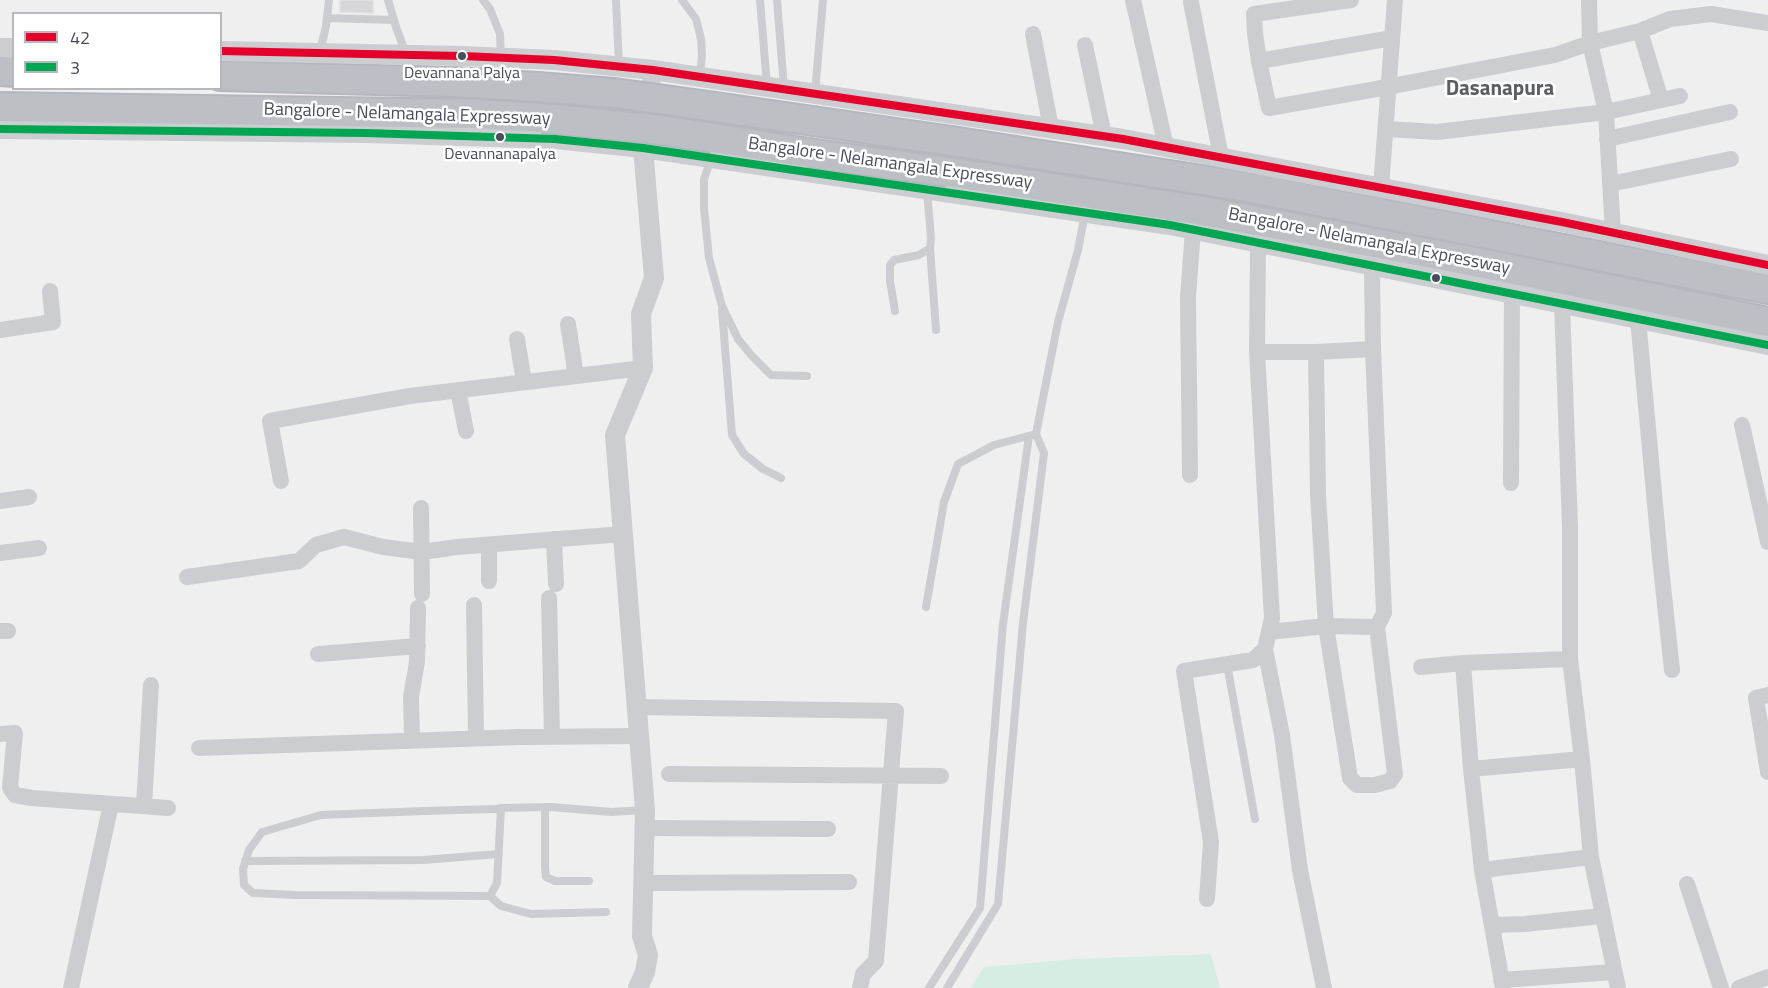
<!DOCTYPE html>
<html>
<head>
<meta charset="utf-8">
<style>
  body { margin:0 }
  #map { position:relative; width:1768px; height:988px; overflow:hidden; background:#f0efef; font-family:"Titillium Web",sans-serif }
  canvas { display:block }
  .legend { position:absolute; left:12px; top:12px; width:210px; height:78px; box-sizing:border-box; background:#fff; border:2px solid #b6b8bd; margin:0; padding:8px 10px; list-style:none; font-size:18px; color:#484e5a }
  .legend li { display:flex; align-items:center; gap:12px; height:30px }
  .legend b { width:30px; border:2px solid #b6b8bd }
</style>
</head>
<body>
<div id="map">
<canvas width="1768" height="988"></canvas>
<ul class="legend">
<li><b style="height:8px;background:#e4002b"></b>42</li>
<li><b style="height:8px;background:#00a651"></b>3</li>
</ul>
</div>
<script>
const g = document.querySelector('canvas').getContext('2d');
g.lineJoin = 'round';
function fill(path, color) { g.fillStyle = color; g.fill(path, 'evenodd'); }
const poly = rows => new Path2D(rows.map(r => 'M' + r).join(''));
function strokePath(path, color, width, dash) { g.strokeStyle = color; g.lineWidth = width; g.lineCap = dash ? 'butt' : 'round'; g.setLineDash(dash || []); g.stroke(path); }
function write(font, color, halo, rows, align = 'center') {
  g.font = font + ' "Titillium Web",sans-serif'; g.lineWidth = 5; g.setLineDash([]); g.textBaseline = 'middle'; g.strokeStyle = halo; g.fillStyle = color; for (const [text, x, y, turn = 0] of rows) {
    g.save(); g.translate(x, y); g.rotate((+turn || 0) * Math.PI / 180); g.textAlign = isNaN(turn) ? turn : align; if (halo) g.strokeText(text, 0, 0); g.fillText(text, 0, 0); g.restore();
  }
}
const green = poly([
  [1211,954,1220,988,970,988,984,967,1075,959]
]);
const building = poly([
  [340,0,373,0,373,13,340,12,340,0]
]);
const service = poly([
  [388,0,396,27,406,54],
  [483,0,490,9,500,34,501,57],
  [616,0,619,66],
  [682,0,696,19,701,39,702,54,700,76],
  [760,0,767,86],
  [777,0,784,88],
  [327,18,394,20],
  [320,52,326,26,329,0],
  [815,93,823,0],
  [711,159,704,179,704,208,709,258,722,306,738,339,752,356,771,375,807,376],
  [930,248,936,330],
  [722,310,732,435,744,454,763,469,781,478],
  [895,311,890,281,890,265,894,260,919,255,930,248,931,238,927,190],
  [926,607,944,502,958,464,994,445,1032,435],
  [1227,664,1255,819],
  [545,807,545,868,546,877,555,881,589,881],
  [501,808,497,883,490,896,296,895,253,893,244,885,243,869,249,850,262,832,321,815,424,811,496,809,501,808,551,807,611,812,644,810],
  [245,861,423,860,499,854],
  [490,896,501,906,531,914,606,912],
  [929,988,980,908,1003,624,1029,436],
  [947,988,998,904,1023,623,1044,453,1036,434,1058,322,1078,250,1085,213]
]);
const minor = poly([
  [1133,0,1166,147],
  [1351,0,1254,14,1255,33,1259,61,1392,38],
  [1589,0,1590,43,1606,112,1613,233],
  [1191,2,1221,157],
  [1640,31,1661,100],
  [1033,34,1051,128],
  [1085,45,1104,136],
  [1259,61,1269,108,1371,90,1555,55,1590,43,1640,31,1670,19,1711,14,1768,23],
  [1386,129,1437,132,1606,112,1680,96],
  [1607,139,1730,112],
  [1610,184,1731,159],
  [1381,188,1395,0],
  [1562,303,1570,527,1570,659,1582,759,1591,857,1618,988],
  [1638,319,1660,558,1672,670],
  [568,324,576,376],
  [0,330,53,322,50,291],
  [517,339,524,382],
  [1257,352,1316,352,1373,349],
  [1316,352,1318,495,1326,626,1350,778,1357,785,1375,785,1390,781,1395,774,1377,627,1384,613,1373,349,1372,266],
  [458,390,466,431],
  [1742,425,1768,542],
  [1190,475,1188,297,1193,230],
  [281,481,270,421,410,396,643,368],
  [1511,483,1512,293],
  [0,501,29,497],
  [421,508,422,594],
  [554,539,556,584],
  [0,553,39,548],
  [187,577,299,561,316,545,344,537,383,547,422,552,457,547,623,534],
  [489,581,489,545],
  [549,598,552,737],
  [474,605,476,738],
  [0,631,8,631],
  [1269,632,1326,626,1377,627],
  [1265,649,1282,735,1300,870,1324,988],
  [318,654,418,646],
  [1421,667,1463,663],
  [1768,695,1756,698,1768,772],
  [636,707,896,711,876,961,863,974,860,988],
  [0,734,15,733,10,788,15,795,32,798,168,808],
  [412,740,411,697,417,662,418,608],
  [199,748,520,737,639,736],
  [1471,769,1582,759],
  [669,774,941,776],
  [144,806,151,685],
  [645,828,828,829],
  [1482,870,1591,857],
  [643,883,849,882],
  [1687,884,1721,988],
  [1207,899,1211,842,1184,671,1253,660,1265,649,1272,618,1257,352,1258,243],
  [1492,925,1525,924,1602,916],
  [1501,980,1614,972],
  [71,988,111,804],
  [1503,988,1482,870,1471,769,1463,663,1570,659],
  [1739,988,1768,977]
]);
const tertiary = poly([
  [0,48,14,48],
  [220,51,462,56,554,60,653,70,1123,139,1562,222,1768,265],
  [0,129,366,133,555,139,643,148,1170,225,1768,345],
  [638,988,645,972,648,955,642,936,645,810,615,435,643,368,641,314,654,278,643,148,651,85]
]);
const motorway = poly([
  [0,71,14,72],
  [220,76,454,82,538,87],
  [0,107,474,114,543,118],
  [716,107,813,121],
  [713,138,809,153],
  [952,141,1247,187,1768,289],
  [948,172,1197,210,1295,228,1486,264,1768,322]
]);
const motorwayBridge = poly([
  [538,87,615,93,716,107],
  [543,118,661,130,713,138],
  [813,121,952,141],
  [809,153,948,172]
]);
const bus1 = poly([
  [220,51,462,56,554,60,653,70,1123,139,1562,222,1768,265]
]);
const bus2 = poly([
  [0,129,366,133,555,139,643,148,1170,225,1768,345]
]);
const markers = [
  [462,56,5,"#484e5a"],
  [500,137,5,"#484e5a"],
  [1436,278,5,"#484e5a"]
];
const busNames = [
  ["Devannana Palya",462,74],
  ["Devannanapalya",500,155]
];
const streetNames = [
  ["Bangalore - Nelamangala Expressway",407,115,2],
  ["Bangalore - Nelamangala Expressway",890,164,8],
  ["Bangalore - Nelamangala Expressway",1369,242,11]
];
const quarterNames = [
  ["Dasanapura",1500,90]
];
fill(green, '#d6ede3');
fill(building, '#d7d7d9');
strokePath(building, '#e1e1e2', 1.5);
strokePath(motorway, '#b5b7be', 32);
strokePath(service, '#cbcdd0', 8);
strokePath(minor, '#cbcdd0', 16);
strokePath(tertiary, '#cbcdd0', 20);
strokePath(motorway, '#bcbfc4', 28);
strokePath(motorwayBridge, '#b5b7be', 32, []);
strokePath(motorwayBridge, '#bcbfc4', 28);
strokePath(bus1, '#e4002b', 8);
strokePath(bus2, '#00a651', 8);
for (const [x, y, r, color] of markers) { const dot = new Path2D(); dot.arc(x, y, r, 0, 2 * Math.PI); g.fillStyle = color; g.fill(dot); strokePath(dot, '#fff', 2); }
write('16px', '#484e5a', '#fff', busNames);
write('18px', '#484e5a', '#fff', streetNames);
write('bold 21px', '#5b5d63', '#fff', quarterNames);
</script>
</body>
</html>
